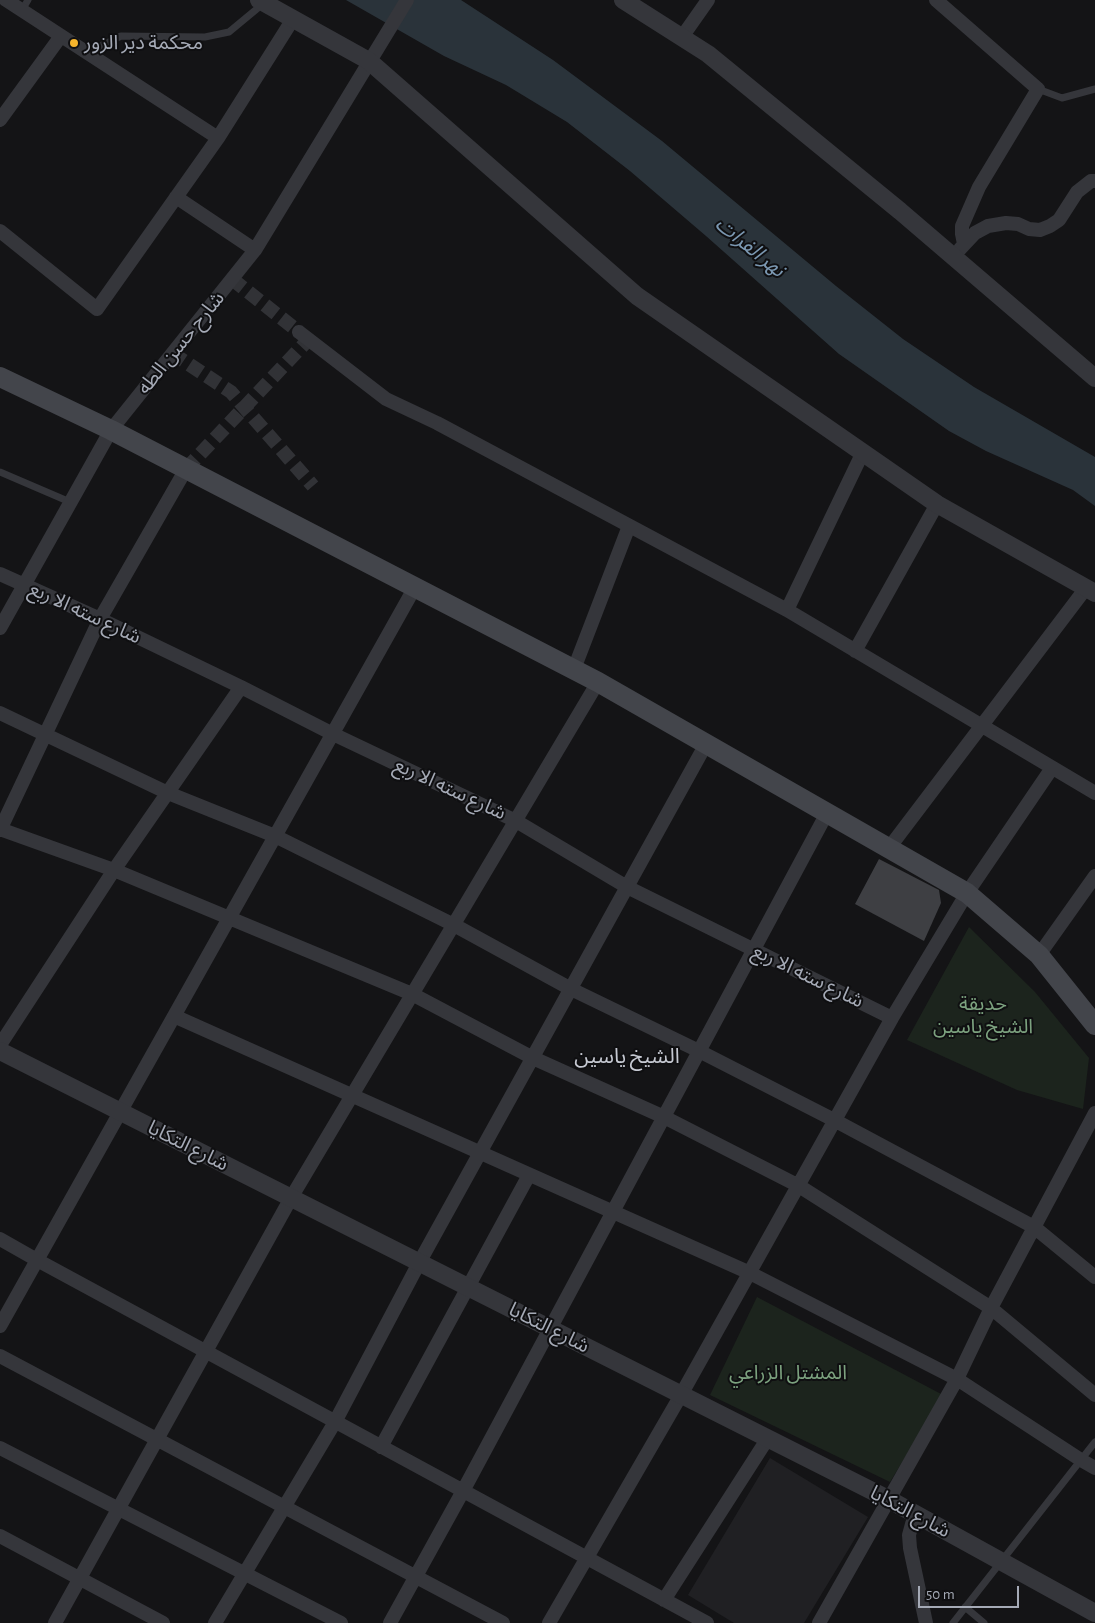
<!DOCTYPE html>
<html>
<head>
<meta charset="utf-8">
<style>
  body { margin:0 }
  #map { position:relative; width:1095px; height:1623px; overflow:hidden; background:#141416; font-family:"Alegreya Sans",sans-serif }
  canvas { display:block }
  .scale { position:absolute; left:918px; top:1586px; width:101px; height:22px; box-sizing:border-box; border:2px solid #a5aab6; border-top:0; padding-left:6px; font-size:15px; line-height:18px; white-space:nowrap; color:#a5aab6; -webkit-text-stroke:4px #0f0f11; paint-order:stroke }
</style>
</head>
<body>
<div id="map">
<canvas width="1095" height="1623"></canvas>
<div class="scale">50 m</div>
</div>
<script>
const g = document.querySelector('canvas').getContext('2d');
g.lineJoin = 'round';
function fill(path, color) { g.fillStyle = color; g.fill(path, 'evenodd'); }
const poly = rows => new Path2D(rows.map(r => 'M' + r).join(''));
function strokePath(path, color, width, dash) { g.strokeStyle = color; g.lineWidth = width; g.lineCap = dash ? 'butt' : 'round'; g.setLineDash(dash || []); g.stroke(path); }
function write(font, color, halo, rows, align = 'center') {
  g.font = font + ' "Alegreya Sans","Noto Sans Arabic",sans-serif'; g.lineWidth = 4; g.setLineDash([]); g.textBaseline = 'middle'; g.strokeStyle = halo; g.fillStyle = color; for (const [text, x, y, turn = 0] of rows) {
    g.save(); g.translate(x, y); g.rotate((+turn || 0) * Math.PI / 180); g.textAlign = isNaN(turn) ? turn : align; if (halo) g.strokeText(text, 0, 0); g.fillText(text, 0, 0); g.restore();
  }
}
const built = poly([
  [770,1458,868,1517,804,1623,734,1623,688,1595]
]);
const green = poly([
  [969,927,1035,992,1089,1058,1083,1109,1017,1090,907,1040],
  [757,1297,943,1395,890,1482,710,1395]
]);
const water = poly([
  [346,0,461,0,553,60,662,141,836,286,903,339,974,387,1095,457,1095,506,1073,490,986,451,949,431,839,354,706,236,630,171,567,122,506,85,444,56]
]);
const building = poly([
  [879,859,939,890,941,903,924,941,855,904]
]);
const minorTunnel = poly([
  [232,279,299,332],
  [172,353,231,392,313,486],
  [186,469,309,339]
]);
const service = poly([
  [22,10,28,0],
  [87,53,121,36,205,37,229,32,264,3],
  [1038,89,1062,98,1095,89],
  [0,472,70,502],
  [965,1607,984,1623],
  [953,1623,1095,1442]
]);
const minor = poly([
  [6,0,218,138],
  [936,0,1038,89,979,187,962,226,962,234,964,244],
  [682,37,708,0],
  [0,120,61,36],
  [176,197,255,250],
  [0,231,97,309,218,138,293,19],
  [960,249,975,233,988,226,1006,223,1018,224,1029,229,1040,230,1050,226,1059,220,1077,192,1091,181,1095,181],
  [299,332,386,399,437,423,787,610,1095,793],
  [0,574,100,619,241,687,333,734,516,821,627,887,892,1018],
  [787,610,863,452],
  [0,628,111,430,255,250,407,0],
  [855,651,937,504],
  [574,669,629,526],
  [0,713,168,793,275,836,454,925,571,989,699,1051,834,1120,1034,1227,1095,1277],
  [0,829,114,870,412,994,533,1058,664,1117,799,1186,991,1308,1095,1395],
  [0,830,100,619,186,469],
  [889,848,1086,588],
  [1039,955,1095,876],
  [174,1016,750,1273,957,1379,1081,1460,1095,1468],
  [0,1045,114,870,241,687],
  [0,1239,37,1260,707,1623],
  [0,1326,415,587],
  [0,1356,503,1623],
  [381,1447,529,1175],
  [0,1448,341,1623],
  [917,1515,912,1524,909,1535,910,1548,926,1623],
  [0,1536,163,1623],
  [664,1600,768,1438],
  [55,1623,291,1198,598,682],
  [215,1623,335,1422,419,1263,706,744],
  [390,1623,463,1491,827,813],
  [549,1623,681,1395,892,1018,967,893,1052,768],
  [819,1623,957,1379,991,1308,1095,1113]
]);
const tertiary = poly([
  [259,0,369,61,637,296,937,504,1095,593],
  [623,0,708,54,900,211,1095,378],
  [0,1051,888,1499,1095,1613]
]);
const secondary = poly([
  [0,377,111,430,598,682,967,893,1039,955,1095,1025]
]);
const markers = [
  [74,43,5,"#f5b42c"]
];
const poiNames = [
  ["محكمة دير الزور",84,43]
];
const streetNames = [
  ["شارح حسن الطه",181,343,-51],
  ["شارع سته الا ربع",85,613,25],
  ["شارع سته الا ربع",450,789,25],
  ["شارع سته الا ربع",808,976,26],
  ["شارع التكايا",188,1146,27],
  ["شارع التكايا",549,1328,27],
  ["شارع التكايا",910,1512,28]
];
const parkNames = [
  ["حديقة",983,1004],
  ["الشيخ ياسين",983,1027],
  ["المشتل الزراعي",788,1373]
];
const waterNames = [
  ["نهر الفرات",750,247,39]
];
const neighbourhoodNames = [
  ["الشيخ ياسين",627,1057]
];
fill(built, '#202023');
fill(green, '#1c241d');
fill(water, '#2a333a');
fill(building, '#3e3f43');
strokePath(minorTunnel, '#313236', 14, [14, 7]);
strokePath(service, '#35363b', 7);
strokePath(minor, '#35363b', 14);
strokePath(tertiary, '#35363b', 18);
strokePath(secondary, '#43454b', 20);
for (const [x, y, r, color] of markers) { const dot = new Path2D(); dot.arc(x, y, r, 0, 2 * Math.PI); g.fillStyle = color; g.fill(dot); strokePath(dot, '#0f0f11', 2); }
write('20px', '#a5aab6', '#0f0f11', poiNames, 'left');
write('20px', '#a5aab6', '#0f0f11', streetNames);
write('20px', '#7ca27f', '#0f0f11', parkNames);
write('italic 21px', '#7b98b2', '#0f0f11', waterNames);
write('21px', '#c6c9d2', '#0f0f11', neighbourhoodNames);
</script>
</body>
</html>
